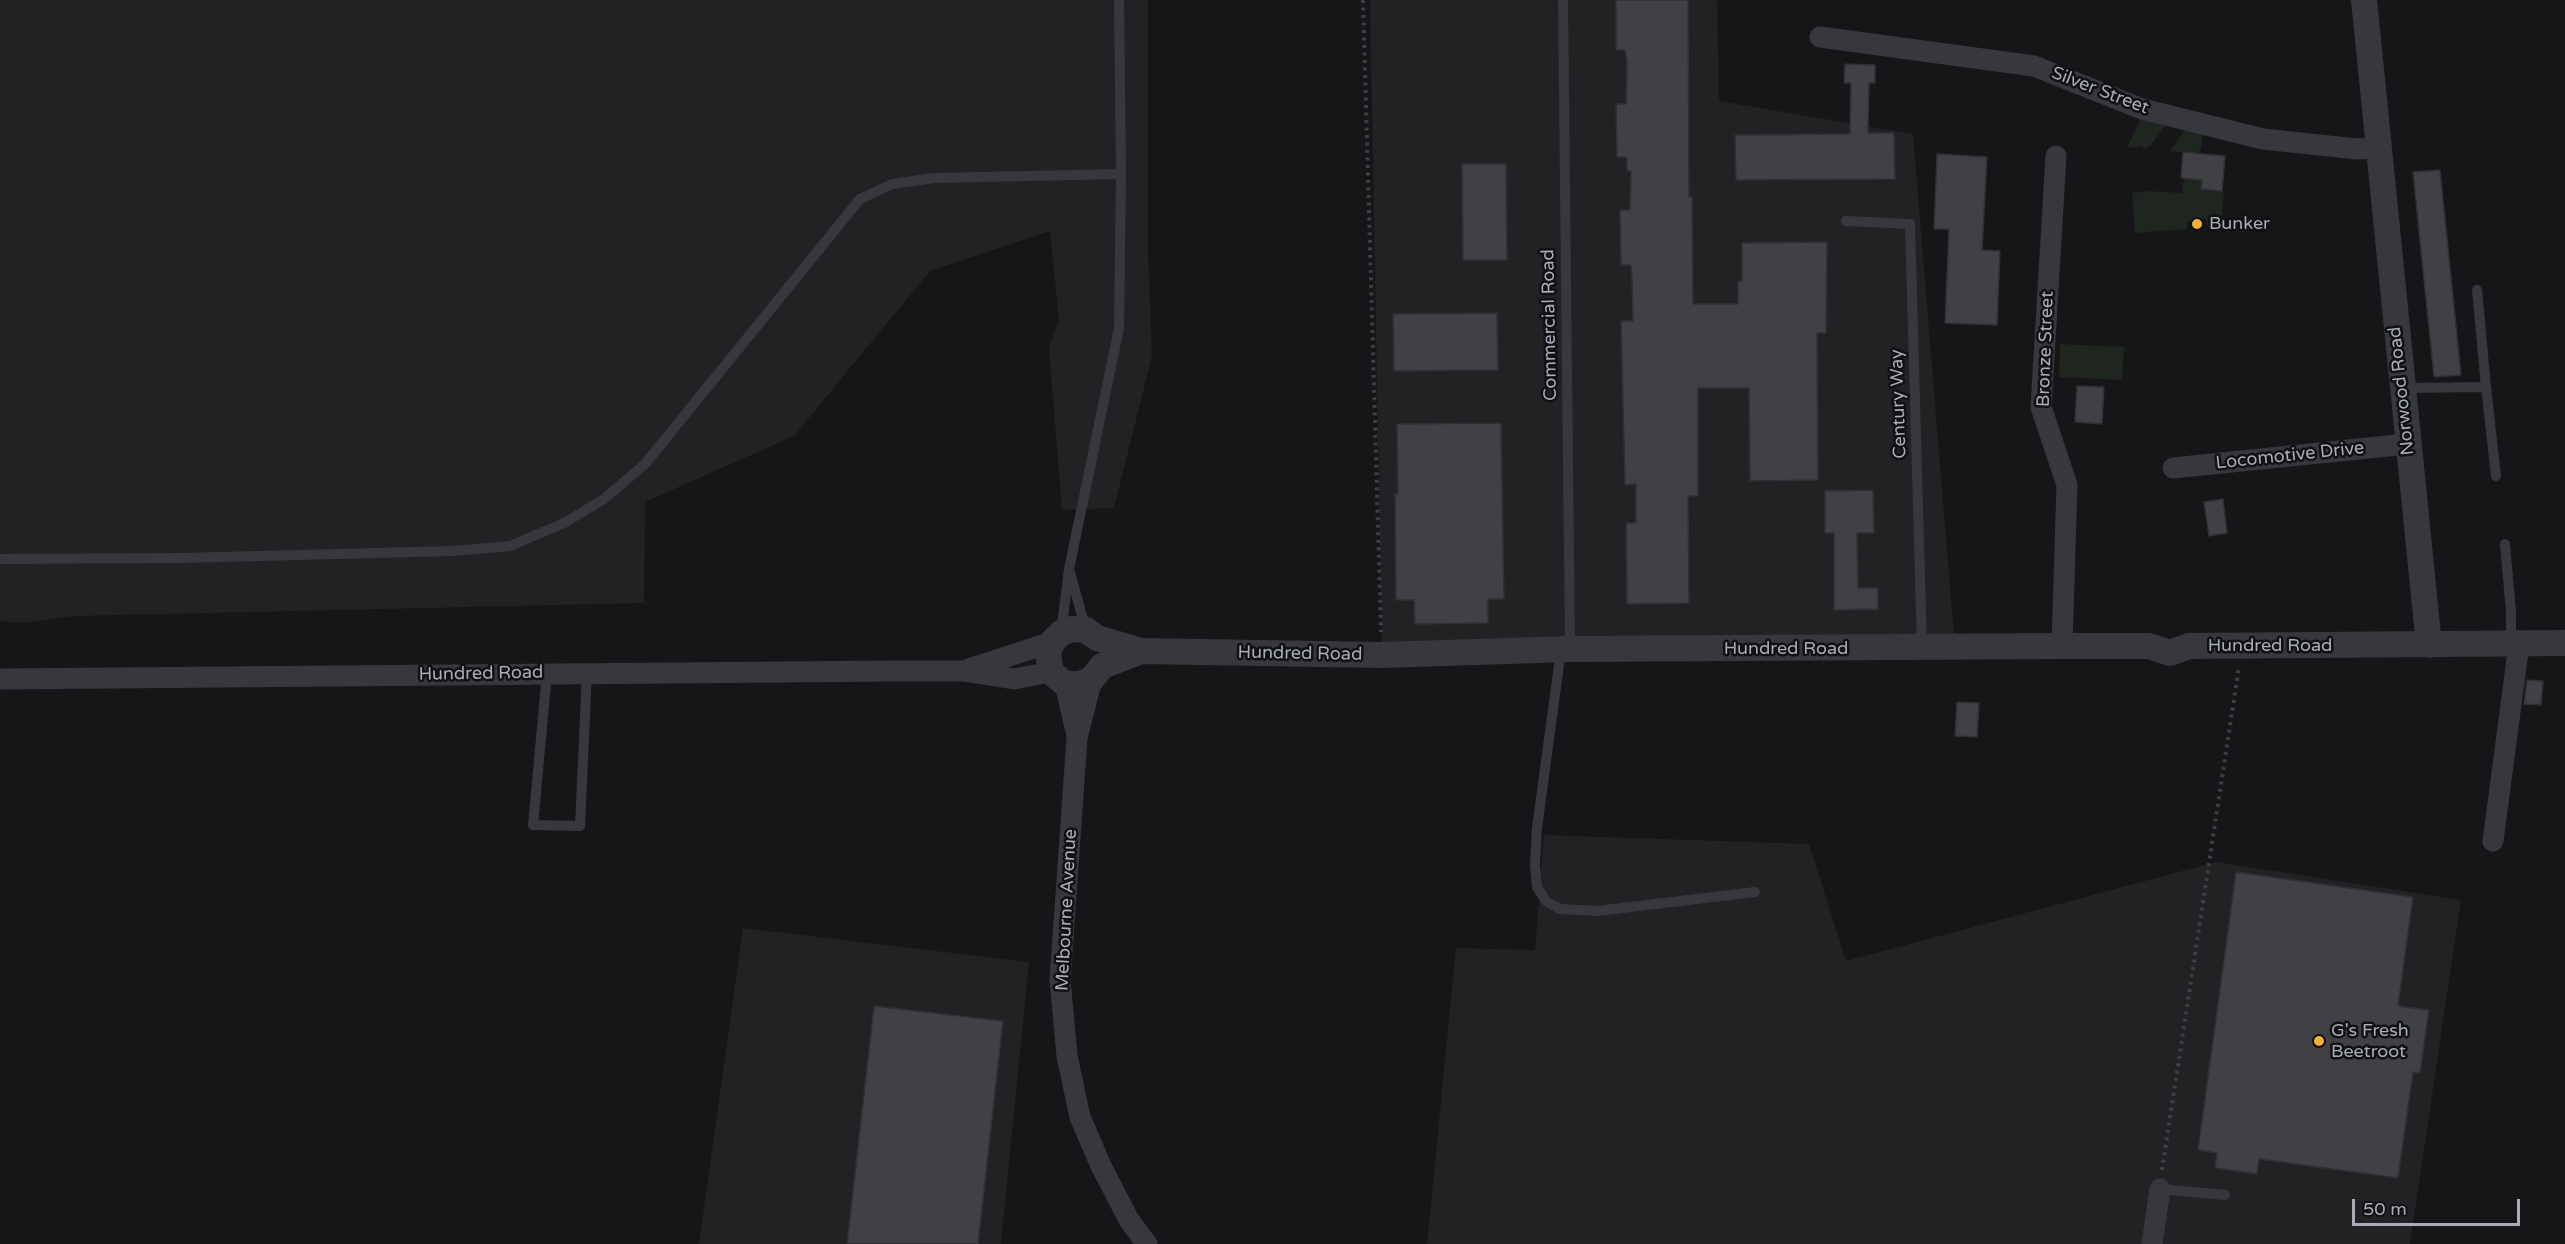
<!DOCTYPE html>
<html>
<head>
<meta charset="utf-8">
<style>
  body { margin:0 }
  #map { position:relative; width:2565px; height:1244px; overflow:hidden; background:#161618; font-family:"Varela Round",sans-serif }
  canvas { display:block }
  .scale { position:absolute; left:2352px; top:1199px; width:168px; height:27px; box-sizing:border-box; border:3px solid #a8adb8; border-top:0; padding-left:8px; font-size:18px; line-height:21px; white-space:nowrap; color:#a8adb8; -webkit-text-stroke:4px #111113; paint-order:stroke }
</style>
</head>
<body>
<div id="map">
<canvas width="2565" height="1244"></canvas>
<div class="scale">50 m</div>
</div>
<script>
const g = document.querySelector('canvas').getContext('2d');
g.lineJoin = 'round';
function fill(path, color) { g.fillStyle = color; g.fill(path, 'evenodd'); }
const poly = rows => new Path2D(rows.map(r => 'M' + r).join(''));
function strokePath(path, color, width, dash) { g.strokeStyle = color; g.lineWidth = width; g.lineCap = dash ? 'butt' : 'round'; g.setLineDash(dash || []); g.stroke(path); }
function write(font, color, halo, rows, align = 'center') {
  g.font = font + ' "Varela Round",sans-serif'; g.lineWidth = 5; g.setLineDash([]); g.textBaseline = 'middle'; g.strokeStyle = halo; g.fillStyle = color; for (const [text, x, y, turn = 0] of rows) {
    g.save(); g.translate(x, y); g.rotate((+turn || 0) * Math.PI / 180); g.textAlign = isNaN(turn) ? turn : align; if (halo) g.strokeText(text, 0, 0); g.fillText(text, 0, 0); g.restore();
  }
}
const built = poly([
  [0,0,1148,0,1148,253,1152,356,1114,508,1062,510,1049,348,1059,319,1050,231,930,271,794,436,645,502,644,603,76,616,23,623,0,621],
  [1370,0,1717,0,1719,101,1913,134,1955,648,1382,655],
  [1544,835,1809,844,1846,961,2216,862,2461,900,2410,1244,1427,1244,1456,948,1535,950],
  [743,928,1029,962,1001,1244,699,1244]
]);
const green = poly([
  [2143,113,2168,122,2151,145,2143,150,2143,146,2127,148],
  [2186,128,2203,133,2201,149,2197,154,2170,151],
  [2184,179,2202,180,2201,189,2224,191,2221,225,2208,226,2206,219,2187,222,2187,229,2135,233,2132,193,2148,191,2182,193],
  [2060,344,2124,347,2122,380,2059,377]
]);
const building = poly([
  [1616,0,1688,0,1689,197,1692,197,1693,304,1738,304,1738,281,1742,281,1742,243,1827,242,1826,333,1817,333,1818,480,1750,481,1749,388,1698,388,1698,496,1688,496,1689,603,1627,604,1626,523,1636,523,1636,484,1625,485,1621,321,1633,321,1632,279,1631,265,1621,265,1620,210,1630,210,1631,171,1627,171,1627,157,1617,157,1616,104,1626,104,1627,62,1625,50,1616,50,1616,0],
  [1845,64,1875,65,1875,83,1869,83,1868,133,1894,133,1895,179,1736,180,1735,135,1850,134,1851,83,1844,83,1845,64],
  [2183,152,2225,156,2222,191,2201,189,2202,180,2181,178,2183,152],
  [1937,154,1987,157,1982,250,2000,251,1997,325,1945,323,1949,229,1934,229,1937,154],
  [1462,164,1506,164,1507,260,1463,260,1462,164],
  [2440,170,2461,375,2434,377,2413,172,2440,170],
  [1497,313,1498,370,1394,371,1393,314,1497,313],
  [2077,386,2104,387,2102,424,2075,422,2077,386],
  [1501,423,1504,599,1488,599,1488,623,1415,624,1414,600,1396,600,1395,494,1398,494,1397,424,1501,423],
  [1873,490,1874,533,1857,533,1858,588,1878,588,1878,609,1834,610,1834,533,1825,533,1825,491,1873,490],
  [2223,499,2227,533,2209,536,2204,502,2223,499],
  [2527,680,2543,681,2541,705,2524,704,2527,680],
  [1957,702,1979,703,1977,737,1955,736,1957,702],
  [2236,872,2413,897,2398,1006,2429,1010,2420,1073,2413,1072,2398,1178,2259,1159,2257,1174,2215,1168,2217,1153,2198,1150,2236,872],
  [874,1006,1003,1021,978,1244,847,1244,874,1006]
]);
const path = poly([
  [1363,0,1381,632],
  [2162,1170,2239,667]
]);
const service = poly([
  [1563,0,1570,649],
  [1846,221,1910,224,1922,648],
  [2477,290,2486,387],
  [2402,388,2486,387,2496,476],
  [2505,544,2511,612,2511,644],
  [0,559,181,558,453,551,510,546,564,523,604,499,645,464,860,199,892,184,934,178,1121,174],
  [1069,569,1119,328,1121,174,1119,0],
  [1061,633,1069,569,1086,630],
  [1561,650,1537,828,1535,865,1537,887,1546,901,1560,909,1597,911,1755,892],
  [547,673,533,825,580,826,587,672],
  [2160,1189,2225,1195]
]);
const minor = poly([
  [1820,37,2034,66,2142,109,2263,139,2357,149,2377,148],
  [2056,156,2041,407,2067,485,2062,646],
  [2173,468,2407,444],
  [969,669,1052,642],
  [0,679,894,671,963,671,1014,679,1051,672],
  [1092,679,1077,738,1060,980,1067,1056,1080,1117,1101,1166,1129,1220,1147,1244],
  [1065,684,1077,735],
  [2493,841,2519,644],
  [2152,1244,2160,1189]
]);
const tertiary = poly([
  [2364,0,2429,645],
  [1141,651,1102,666,1092,679,1080,684,1065,684,1051,672,1048,654,1052,642,1061,633,1072,629,1086,630,1097,638,1141,651,1382,655,1570,649,2062,646,2149,646,2170,653,2189,646,2565,643]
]);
const markers = [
  [2197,224,6,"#f2b134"],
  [2319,1041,6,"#f2b134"]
];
const streetNames = [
  ["Silver Street",2100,91,21],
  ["Commercial Road",1550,325,-91],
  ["Bronze Street",2046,349,-88],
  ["Norwood Road",2402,391,-96],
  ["Century Way",1899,404,-92],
  ["Locomotive Drive",2290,456,-6],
  ["Hundred Road",2270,646],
  ["Hundred Road",1786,649],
  ["Hundred Road",1300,654,1],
  ["Hundred Road",481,674,-1],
  ["Melbourne Avenue",1067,910,-87]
];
const poiNames = [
  ["Bunker",2209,224],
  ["G's Fresh",2331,1031],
  ["Beetroot",2331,1052]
];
fill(built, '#222225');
fill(green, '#1e261f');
fill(building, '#404145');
strokePath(building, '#303034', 1.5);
strokePath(path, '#3d3f44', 4, [3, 4.5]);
strokePath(service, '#37383d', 10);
strokePath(minor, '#37383d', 21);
strokePath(tertiary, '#37383d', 26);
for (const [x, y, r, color] of markers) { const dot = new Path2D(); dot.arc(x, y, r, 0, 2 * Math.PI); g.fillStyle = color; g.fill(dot); strokePath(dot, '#111113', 2); }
write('18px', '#a8adb8', '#111113', streetNames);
write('18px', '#a8adb8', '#111113', poiNames, 'left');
</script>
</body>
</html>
